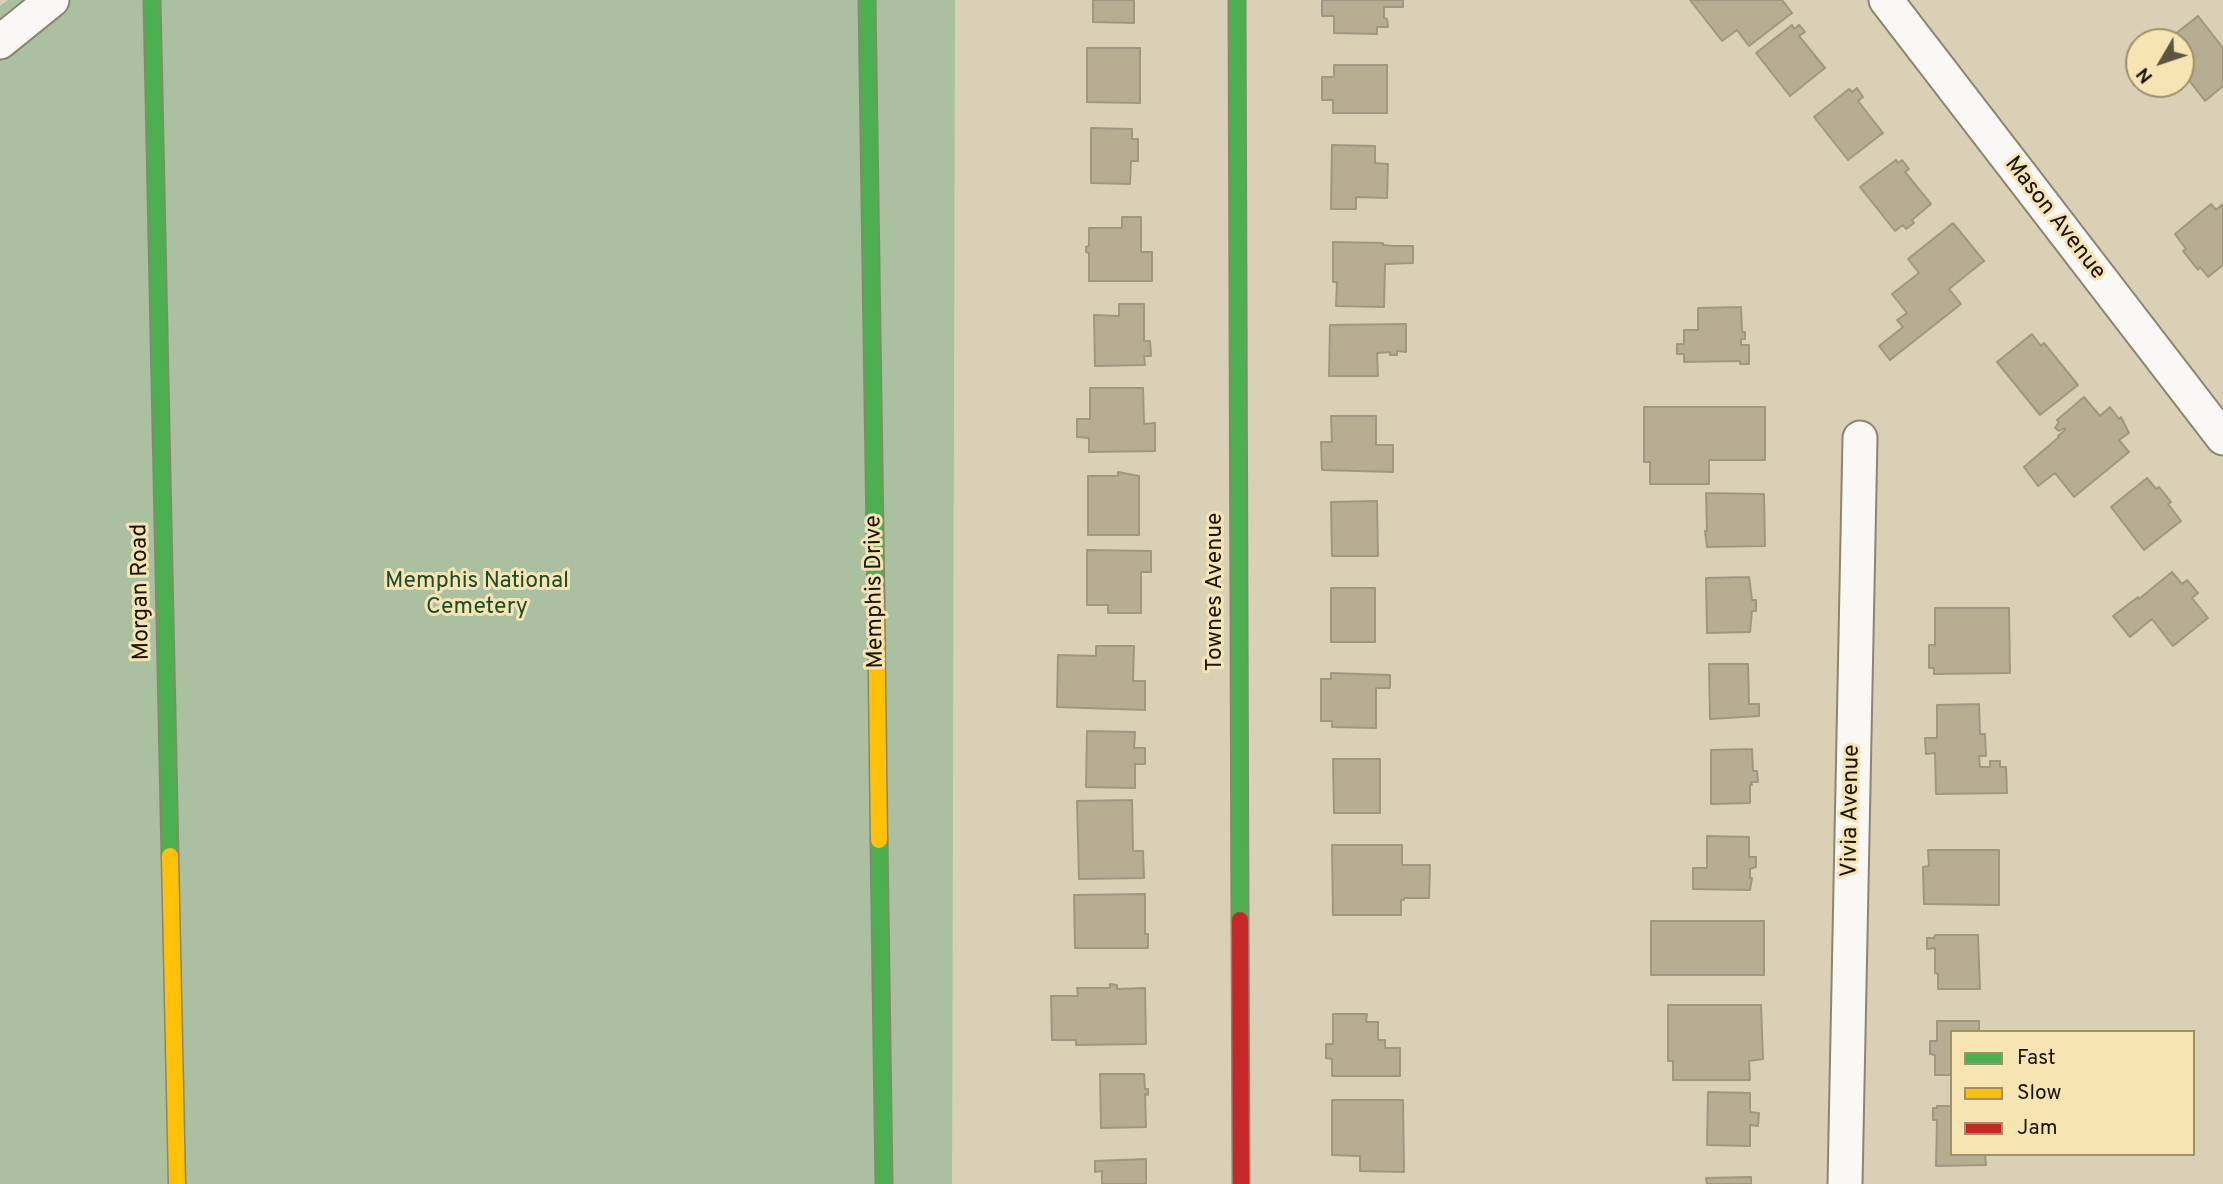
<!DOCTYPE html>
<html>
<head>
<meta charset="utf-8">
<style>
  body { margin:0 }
  #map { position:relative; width:2223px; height:1184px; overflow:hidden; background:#d9d0b6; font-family:Overpass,sans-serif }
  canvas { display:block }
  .legend { position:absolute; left:1950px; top:1030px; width:245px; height:126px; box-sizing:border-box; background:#f6e5b3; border:2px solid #9e916c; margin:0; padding:9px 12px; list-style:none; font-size:21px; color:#191302 }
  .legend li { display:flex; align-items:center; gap:14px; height:35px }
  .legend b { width:35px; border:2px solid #9e916c }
  .north { position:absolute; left:2125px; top:28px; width:70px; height:70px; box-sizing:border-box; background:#f6e5b3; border:2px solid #9e916c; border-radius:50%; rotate:231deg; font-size:19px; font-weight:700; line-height:28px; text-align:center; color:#191302 }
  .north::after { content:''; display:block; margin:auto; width:24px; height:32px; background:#5c5541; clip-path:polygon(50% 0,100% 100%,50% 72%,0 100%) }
</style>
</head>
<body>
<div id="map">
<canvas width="2223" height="1184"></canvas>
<ul class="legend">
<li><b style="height:9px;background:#4caf50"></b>Fast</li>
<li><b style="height:9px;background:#ffc107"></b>Slow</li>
<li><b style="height:9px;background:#c62828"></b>Jam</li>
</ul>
<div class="north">N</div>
</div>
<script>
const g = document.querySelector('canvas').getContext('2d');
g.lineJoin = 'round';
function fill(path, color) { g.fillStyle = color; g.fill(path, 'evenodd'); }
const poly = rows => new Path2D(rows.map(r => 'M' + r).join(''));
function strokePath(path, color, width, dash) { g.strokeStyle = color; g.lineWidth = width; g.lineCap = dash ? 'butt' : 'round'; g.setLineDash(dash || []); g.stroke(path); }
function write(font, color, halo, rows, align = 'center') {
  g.font = font + ' Overpass,sans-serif'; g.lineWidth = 6; g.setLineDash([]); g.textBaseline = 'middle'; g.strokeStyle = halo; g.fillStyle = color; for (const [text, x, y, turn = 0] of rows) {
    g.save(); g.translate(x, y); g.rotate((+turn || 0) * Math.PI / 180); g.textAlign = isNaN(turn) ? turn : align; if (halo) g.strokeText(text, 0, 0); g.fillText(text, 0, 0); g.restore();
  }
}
const green = poly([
  [8,0,955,0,952,1184,0,1184,0,6]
]);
const building = poly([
  [1093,0,1134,0,1134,23,1093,22,1093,0],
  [1322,0,1403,0,1403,7,1384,7,1384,18,1387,19,1388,27,1377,27,1377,34,1334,33,1334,16,1322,16,1322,0],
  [1690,0,1782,0,1792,13,1749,46,1737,30,1722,41,1690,0],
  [2198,16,2223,48,2223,86,2205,101,2181,70,2181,42,2165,42,2198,16],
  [1792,25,1794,29,1799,25,1805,32,1799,36,1825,68,1790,96,1756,53,1792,25],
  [1087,48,1140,48,1140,103,1087,102,1087,48],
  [1334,65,1387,65,1387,113,1333,113,1333,100,1322,100,1322,77,1334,77,1334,65],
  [1857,88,1863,97,1858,101,1883,133,1848,160,1814,117,1849,89,1852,92,1857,88],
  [1091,128,1132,129,1132,139,1138,139,1138,161,1131,161,1130,184,1091,183,1091,128],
  [1332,145,1375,146,1375,163,1388,164,1387,198,1356,197,1356,209,1331,209,1332,145],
  [1896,160,1898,163,1902,160,1909,169,1905,172,1931,204,1912,220,1914,223,1906,229,1903,225,1895,231,1860,187,1896,160],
  [2211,204,2216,210,2223,204,2223,265,2208,277,2200,267,2198,270,2183,251,2186,249,2175,234,2211,204],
  [1122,217,1141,217,1141,252,1152,252,1152,281,1089,281,1089,253,1086,252,1086,247,1089,246,1089,228,1122,228,1122,217],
  [1953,223,1984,261,1949,289,1961,304,1890,360,1879,346,1903,327,1897,320,1907,313,1892,294,1919,273,1908,259,1953,223],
  [1333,242,1383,243,1383,245,1393,246,1413,246,1413,263,1385,264,1384,307,1336,306,1337,282,1333,282,1333,242],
  [1119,304,1144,304,1144,341,1150,341,1151,356,1144,356,1145,365,1095,366,1094,315,1119,316,1119,304],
  [1741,307,1742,332,1745,332,1745,339,1741,339,1741,345,1749,345,1749,364,1740,364,1740,361,1684,362,1684,354,1677,354,1677,344,1684,344,1684,330,1698,330,1698,308,1741,307],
  [1406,324,1406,352,1397,351,1397,355,1390,355,1390,352,1377,353,1378,376,1329,376,1330,325,1406,324],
  [2032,334,2041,346,2044,343,2078,385,2040,415,1997,362,2032,334],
  [1090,388,1143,388,1144,424,1155,423,1155,451,1089,452,1089,438,1077,437,1077,419,1090,419,1090,388],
  [2084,397,2100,416,2110,407,2119,419,2121,417,2129,433,2119,440,2129,452,2074,497,2055,473,2038,486,2024,467,2059,437,2058,436,2065,430,2064,428,2059,431,2055,428,2059,422,2057,420,2084,397],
  [1644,407,1765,407,1765,460,1709,460,1709,484,1650,484,1650,462,1644,462,1644,407],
  [1331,416,1376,416,1376,445,1393,445,1393,472,1322,470,1321,442,1332,442,1331,416],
  [1118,472,1139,476,1139,535,1088,535,1088,476,1118,476,1118,472],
  [2147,478,2156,489,2159,487,2171,502,2168,504,2181,521,2144,550,2111,507,2147,478],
  [1706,493,1764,494,1765,546,1707,547,1705,531,1707,531,1706,493],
  [1377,501,1378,556,1332,556,1331,502,1377,501],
  [1087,550,1151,551,1151,572,1141,572,1141,613,1108,613,1108,605,1087,605,1087,550],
  [2172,572,2182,584,2187,580,2198,593,2192,598,2208,618,2173,646,2152,619,2130,637,2113,616,2138,597,2139,599,2172,572],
  [1749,577,1752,600,1756,600,1756,611,1752,611,1750,632,1707,633,1706,578,1749,577],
  [1331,588,1375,588,1375,642,1331,642,1331,588],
  [1935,608,2009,608,2010,673,1934,674,1934,668,1929,668,1929,645,1935,645,1935,608],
  [1096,646,1134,646,1133,681,1145,681,1145,710,1057,707,1058,655,1096,656,1096,646],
  [1709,664,1748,664,1749,704,1759,704,1759,716,1710,719,1709,664],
  [1331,673,1390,675,1390,688,1376,688,1376,728,1332,727,1332,721,1321,721,1321,679,1331,679,1331,673],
  [1979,704,1980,734,1985,734,1986,756,1979,756,1980,767,1990,767,1990,761,2000,761,2000,767,2006,767,2007,793,1936,794,1935,753,1926,754,1925,738,1937,738,1937,705,1979,704],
  [1087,731,1135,732,1134,748,1145,748,1145,764,1135,764,1135,788,1086,787,1087,731],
  [1752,749,1753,771,1757,771,1758,782,1751,782,1752,785,1750,785,1750,803,1711,804,1711,750,1752,749],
  [1333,759,1380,759,1380,813,1334,813,1333,759],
  [1132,800,1133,851,1143,851,1144,878,1079,879,1077,801,1132,800],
  [1707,836,1749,837,1749,857,1756,857,1756,867,1750,869,1750,878,1752,878,1750,890,1693,889,1693,868,1707,868,1707,836],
  [1332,845,1402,845,1402,865,1430,865,1429,898,1404,898,1404,900,1401,900,1401,915,1333,915,1332,845],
  [1928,850,1999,850,1999,905,1924,904,1923,867,1929,866,1928,850],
  [1145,894,1145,934,1148,934,1148,948,1075,948,1074,895,1145,894],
  [1651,921,1764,921,1764,975,1651,975,1651,921],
  [1935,935,1978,935,1980,989,1938,989,1938,974,1935,973,1935,948,1927,949,1927,938,1934,938,1935,935],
  [1110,984,1117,985,1117,989,1145,988,1146,1044,1076,1045,1076,1040,1052,1040,1051,996,1078,996,1077,988,1110,988,1110,984],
  [1668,1005,1761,1005,1763,1059,1749,1061,1750,1080,1673,1080,1673,1061,1668,1061,1668,1005],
  [1333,1014,1367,1014,1366,1022,1378,1022,1378,1040,1385,1040,1385,1048,1400,1048,1400,1076,1332,1076,1332,1059,1326,1058,1326,1044,1333,1044,1333,1014],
  [1937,1021,1979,1021,1979,1032,1952,1032,1952,1075,1935,1075,1935,1055,1930,1054,1930,1041,1937,1041,1937,1021],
  [1100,1074,1144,1074,1145,1089,1148,1089,1148,1095,1145,1094,1146,1127,1101,1128,1100,1074],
  [1708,1092,1750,1093,1750,1112,1759,1113,1758,1126,1750,1125,1750,1146,1707,1145,1708,1092],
  [1332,1100,1403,1100,1404,1172,1360,1171,1360,1156,1332,1155,1332,1100],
  [1937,1106,1952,1106,1952,1154,1985,1154,1986,1165,1936,1166,1937,1120,1933,1120,1933,1108,1937,1108,1937,1106],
  [1146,1159,1146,1184,1102,1184,1102,1171,1095,1172,1095,1161,1146,1159],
  [1751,1177,1751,1184,1707,1184,1706,1178,1751,1177]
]);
const street = poly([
  [1886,0,2223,438],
  [0,42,52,0],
  [1845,1184,1860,438]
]);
const fast = poly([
  [152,0,170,856],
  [867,0,876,600],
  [1237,0,1240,920],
  [879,840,884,1184]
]);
const slow = poly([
  [876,600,879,840],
  [170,856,177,1184]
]);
const jam = poly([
  [1240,920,1241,1184]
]);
const streetNames = [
  ["Mason Avenue",2054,219,52],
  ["Morgan Road",142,592,-91],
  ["Memphis Drive",876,592,-91],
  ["Townes Avenue",1216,592,-90],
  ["Vivia Avenue",1852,811,-89]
];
const parkNames = [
  ["Memphis National",477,582],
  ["Cemetery",477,608]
];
fill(green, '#abc0a1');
fill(building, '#b7ad93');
strokePath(building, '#9e9783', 2);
strokePath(street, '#8c8571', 37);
strokePath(fast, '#8c8571', 19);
strokePath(slow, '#8c8571', 19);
strokePath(jam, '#8c8571', 19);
strokePath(street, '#f9f8f4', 33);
strokePath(fast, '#4caf50', 16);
strokePath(slow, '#ffc107', 16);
strokePath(jam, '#c62828', 16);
write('23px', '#191302', '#f6e5b3', streetNames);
write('23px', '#1b4d2b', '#f6e5b3', parkNames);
</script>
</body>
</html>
